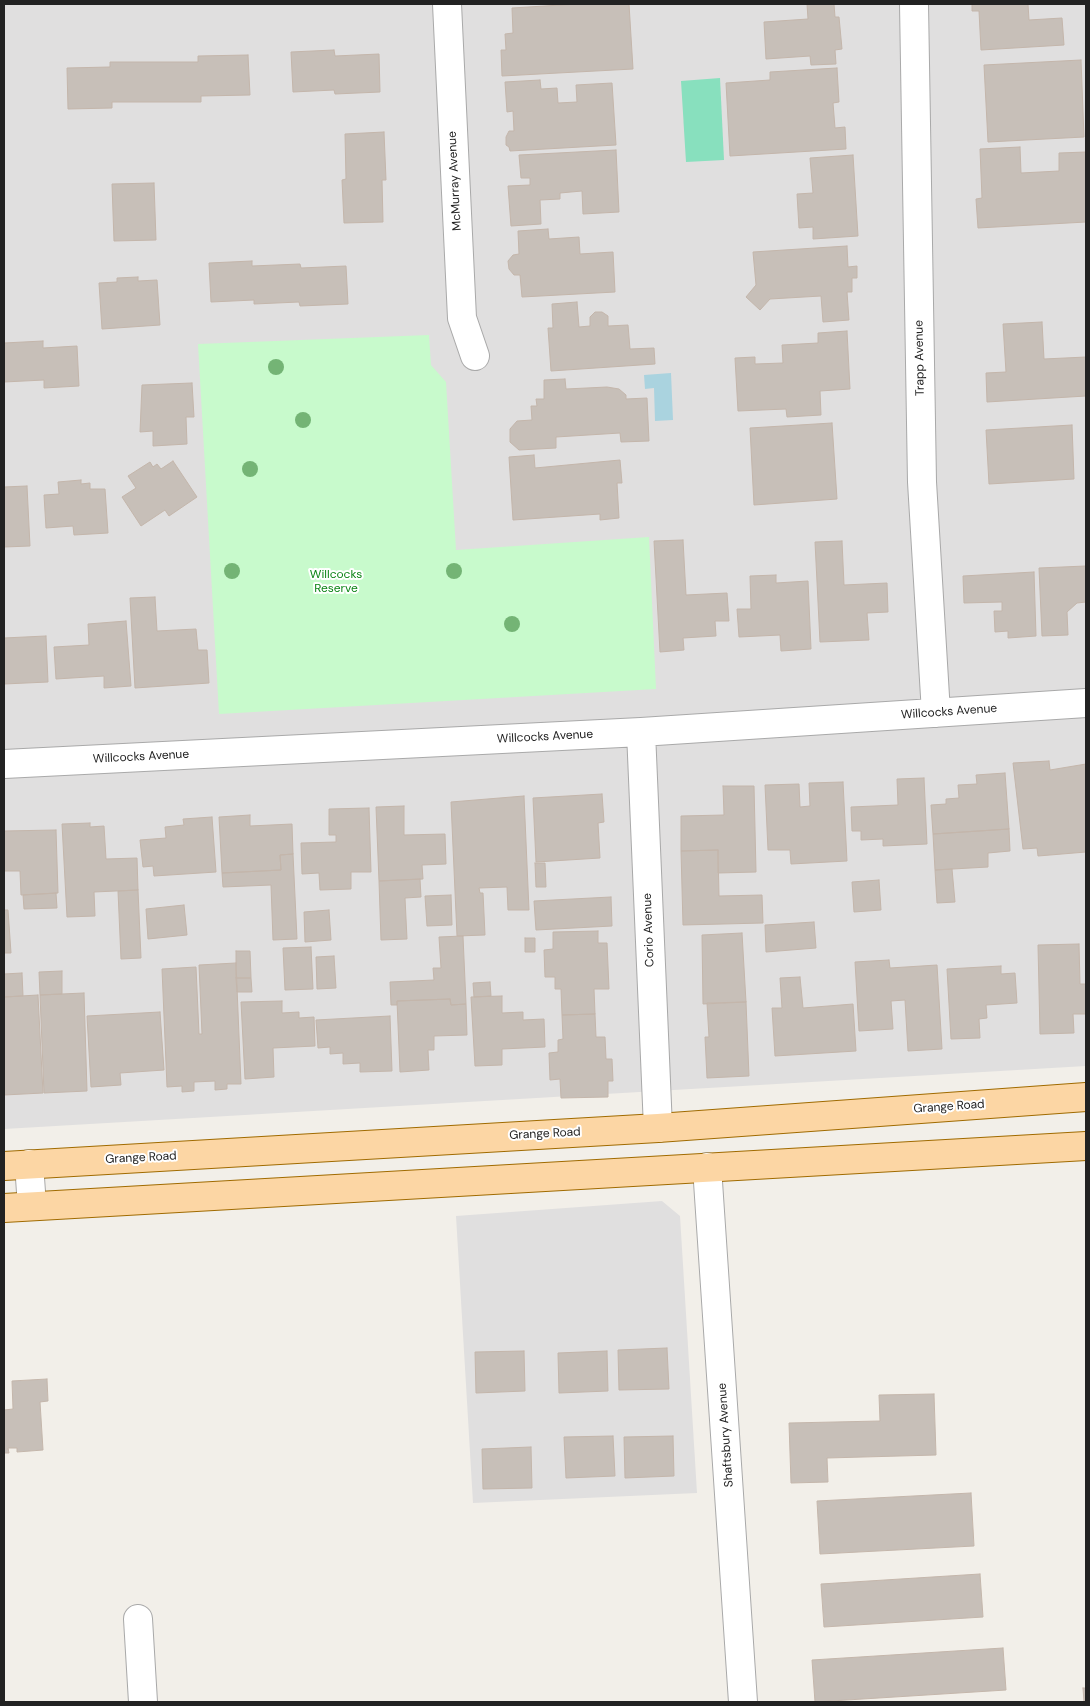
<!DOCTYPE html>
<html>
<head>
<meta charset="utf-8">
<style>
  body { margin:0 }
  #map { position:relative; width:1090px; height:1706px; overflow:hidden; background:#f2efe9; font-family:"DM Sans",sans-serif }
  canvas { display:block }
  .frame { position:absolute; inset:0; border:5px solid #222; pointer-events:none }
</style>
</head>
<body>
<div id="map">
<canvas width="1090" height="1706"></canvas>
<div class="frame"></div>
</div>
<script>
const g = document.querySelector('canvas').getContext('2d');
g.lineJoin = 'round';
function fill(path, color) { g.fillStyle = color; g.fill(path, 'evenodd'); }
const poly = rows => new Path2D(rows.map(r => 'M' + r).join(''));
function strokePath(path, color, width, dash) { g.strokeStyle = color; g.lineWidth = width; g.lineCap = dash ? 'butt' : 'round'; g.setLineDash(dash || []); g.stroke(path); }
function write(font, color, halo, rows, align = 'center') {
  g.font = font + ' "DM Sans",sans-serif'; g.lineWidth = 4; g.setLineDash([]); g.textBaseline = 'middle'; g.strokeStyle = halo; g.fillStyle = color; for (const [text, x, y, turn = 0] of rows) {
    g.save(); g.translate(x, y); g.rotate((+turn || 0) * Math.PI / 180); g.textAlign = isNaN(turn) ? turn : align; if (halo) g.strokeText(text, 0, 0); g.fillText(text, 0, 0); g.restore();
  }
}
const residential = poly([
  [4,4,1086,4,1086,1066,4,1129],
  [662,1201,680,1216,697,1493,473,1503,456,1216]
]);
const park = poly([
  [429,335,431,365,446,382,456,550,649,537,656,689,219,714,198,344]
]);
const pitch = poly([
  [720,78,724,160,686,162,681,81]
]);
const water = poly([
  [671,373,673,420,655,421,654,388,645,389,644,375]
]);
const building = poly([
  [577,4,629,4,633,69,502,76,501,50,506,50,505,34,513,33,512,8,577,4],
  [807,4,834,4,835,17,839,17,842,49,835,50,836,64,811,65,810,56,766,59,764,22,808,19,807,4],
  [972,4,1028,4,1029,20,1062,18,1064,45,981,50,979,11,972,11,972,4],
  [334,50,335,56,379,54,380,92,335,94,334,90,293,92,291,52,334,50],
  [248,55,250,95,201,96,201,102,112,102,112,108,68,109,67,68,110,67,110,62,198,62,198,56,248,55],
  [1081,60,1084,137,988,142,984,65,1081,60],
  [837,68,839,102,833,103,835,128,845,127,846,149,730,156,726,83,770,80,770,72,837,68],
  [540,80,541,89,557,88,558,103,577,102,576,85,612,83,616,145,510,151,509,147,506,145,506,137,509,131,514,131,513,111,507,112,505,82,540,80],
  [384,132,386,180,382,180,383,222,344,223,342,180,346,179,345,134,384,132],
  [1020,147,1021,173,1059,171,1059,153,1086,152,1086,222,978,228,976,199,982,198,980,149,1020,147],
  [616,150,619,212,583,214,582,191,560,193,560,199,540,200,541,224,511,226,508,186,530,185,530,178,521,178,519,155,616,150],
  [853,155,858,236,813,239,813,227,799,228,797,194,813,193,810,158,853,155],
  [154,183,156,240,114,241,112,184,154,183],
  [548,229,549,239,579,237,580,254,613,252,615,292,522,297,520,275,514,275,509,269,508,261,513,255,519,254,518,231,548,229],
  [847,246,848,267,857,266,857,278,852,278,852,292,847,292,849,320,823,322,821,296,770,299,760,310,746,297,756,285,753,252,847,246],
  [252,261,252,266,300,264,301,268,346,266,348,304,300,306,299,302,254,304,254,300,211,302,209,263,252,261],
  [138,277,138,281,157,280,160,325,102,329,99,283,117,282,117,278,138,277],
  [577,302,579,327,590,326,590,317,595,312,602,312,608,316,608,326,628,325,630,349,654,348,655,364,551,371,548,328,553,328,552,304,577,302],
  [1042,322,1044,359,1086,357,1086,396,987,402,986,373,1006,372,1003,324,1042,322],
  [847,331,850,389,820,391,821,415,787,417,786,409,738,411,735,358,755,357,755,364,783,363,782,345,818,343,818,333,847,331],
  [43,341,43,348,77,346,79,386,44,388,44,380,4,382,4,343,43,341],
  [565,379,566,389,607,387,619,389,626,395,626,399,647,398,649,441,621,442,620,433,556,437,556,448,519,450,510,442,510,429,517,421,532,420,531,406,537,406,536,399,544,399,544,380,565,379],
  [192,383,194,417,186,417,187,444,153,446,153,431,140,432,142,385,192,383],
  [832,423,837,499,754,505,750,428,832,423],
  [1072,425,1074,479,989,484,986,430,1072,425],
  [534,455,535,468,620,460,622,483,617,483,619,518,600,520,600,514,513,520,509,457,534,455],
  [173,461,197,497,169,516,165,510,141,526,122,497,136,488,128,476,150,462,153,467,157,464,161,469,173,461],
  [81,480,81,484,90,483,90,489,105,489,108,533,74,535,73,526,46,528,44,495,59,494,58,482,81,480],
  [27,486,30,546,4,547,4,487,27,486],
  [683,540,686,595,727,593,729,621,715,621,716,636,683,638,684,650,660,652,654,541,683,540],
  [842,541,844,585,887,583,888,612,867,613,869,640,820,642,815,542,842,541],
  [1086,566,1086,602,1077,603,1067,612,1068,635,1042,636,1039,568,1086,566],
  [1034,572,1036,636,1008,638,1008,631,995,632,994,611,1002,611,1002,602,964,603,963,576,1034,572],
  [776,575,776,583,808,581,811,649,781,651,780,635,739,637,737,609,751,609,750,576,776,575],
  [155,597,157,631,196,629,198,650,207,650,209,683,135,688,130,598,155,597],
  [126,621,131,686,104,688,104,676,56,679,54,647,89,645,88,624,126,621],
  [46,636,48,682,4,684,4,638,46,636],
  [1049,761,1050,770,1086,764,1086,852,1038,856,1037,848,1023,849,1013,763,1049,761],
  [1005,773,1009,829,933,834,931,805,946,804,946,799,959,798,958,785,977,784,976,775,1005,773],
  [924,778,927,844,883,846,883,839,861,840,861,831,852,831,851,807,898,805,897,779,924,778],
  [843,782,847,861,791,864,790,850,768,850,765,785,799,784,800,807,810,806,809,783,843,782],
  [723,786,754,786,756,872,718,873,718,850,681,851,681,816,724,815,723,786],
  [602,794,604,822,598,823,600,858,536,862,533,798,602,794],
  [524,796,529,910,508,910,507,887,479,888,480,893,483,893,485,935,457,936,451,802,524,796],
  [404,806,404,835,445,834,446,864,422,865,423,879,379,881,376,807,404,806],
  [369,808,371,872,351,872,351,889,320,890,319,873,302,874,301,843,336,842,336,835,329,835,329,809,369,808],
  [250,815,250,826,292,824,293,854,280,855,281,870,222,873,219,817,250,815],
  [212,817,216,872,154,876,153,866,143,867,140,840,166,838,165,827,184,825,183,819,212,817],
  [90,823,90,827,104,826,106,859,137,858,138,890,94,892,95,916,67,917,62,824,90,823],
  [1009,829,1010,851,988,853,988,867,935,870,933,834,1009,829],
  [56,830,58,893,21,895,20,871,4,871,4,831,56,830],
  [718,850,719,896,762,895,763,923,683,925,681,851,718,850],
  [293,854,297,939,273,940,271,885,223,887,222,873,281,870,280,855,293,854],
  [535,863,545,863,546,887,536,887,535,863],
  [952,869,955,902,937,903,935,870,952,869],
  [420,879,421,897,405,898,407,939,381,940,379,881,420,879],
  [879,880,881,910,854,912,852,882,879,880],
  [138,890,141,958,121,959,118,891,138,890],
  [56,893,57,908,24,909,23,895,56,893],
  [451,895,452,925,427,926,425,896,451,895],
  [611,897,612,926,536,930,534,901,611,897],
  [184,905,187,935,148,939,146,909,184,905],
  [4,910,8,910,11,953,4,953,4,910],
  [329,910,331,940,305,942,304,912,329,910],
  [814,922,816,948,766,952,765,925,814,922],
  [598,931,598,943,607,943,609,989,594,989,595,1014,562,1015,561,989,555,989,555,977,545,977,544,950,553,949,553,932,598,931],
  [742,933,746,1002,703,1004,702,935,742,933],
  [463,936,466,1004,451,1005,450,999,397,1001,397,1005,391,1005,390,982,434,980,433,968,441,968,439,937,463,936],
  [525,938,535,938,535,952,525,952,525,938],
  [1079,944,1080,984,1086,984,1086,1014,1073,1014,1074,1033,1040,1034,1038,945,1079,944],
  [311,947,313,989,285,990,283,948,311,947],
  [236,951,250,951,251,978,236,978,236,951],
  [334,956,336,988,317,989,316,957,334,956],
  [889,960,890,968,937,965,942,1049,908,1051,905,1000,891,1001,893,1029,859,1031,855,962,889,960],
  [236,963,241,1084,227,1084,227,1089,215,1090,215,1081,194,1082,194,1091,182,1092,182,1086,167,1087,162,969,196,967,199,1034,202,1034,199,965,236,963],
  [1001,966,1001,974,1015,973,1017,1003,986,1005,987,1018,979,1019,980,1038,951,1039,947,969,1001,966],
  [62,971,62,994,40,995,39,972,62,971],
  [22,973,23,996,4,997,4,974,22,973],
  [800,977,803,1008,853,1004,856,1051,775,1056,772,1008,782,1008,780,978,800,977],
  [236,978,251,978,252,992,237,992,236,978],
  [490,982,491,996,474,997,473,983,490,982],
  [84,993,87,1091,44,1093,40,995,84,993],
  [38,995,43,1093,4,1095,4,997,38,995],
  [502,996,502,1013,523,1012,523,1020,544,1019,545,1047,502,1049,502,1065,475,1066,471,997,502,996],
  [450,999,451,1005,466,1004,467,1035,434,1036,434,1050,428,1050,429,1070,400,1072,397,1001,450,999],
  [282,1001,282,1013,299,1012,299,1018,314,1017,315,1046,273,1048,274,1077,245,1079,241,1002,282,1001],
  [746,1002,749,1076,707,1078,705,1037,709,1037,707,1003,746,1002],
  [160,1012,164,1070,120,1073,121,1085,91,1087,87,1016,160,1012],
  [595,1014,596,1037,605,1037,606,1059,612,1059,613,1081,608,1081,608,1097,561,1098,560,1079,550,1080,549,1053,558,1052,558,1040,563,1039,562,1015,595,1014],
  [390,1016,392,1071,360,1072,360,1063,343,1064,343,1053,330,1054,330,1047,318,1048,316,1020,390,1016],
  [667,1348,669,1389,619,1390,618,1350,667,1348],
  [524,1351,525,1391,476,1393,475,1352,524,1351],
  [607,1351,608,1391,559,1393,558,1353,607,1351],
  [47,1379,48,1401,40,1402,43,1450,17,1452,17,1448,8,1448,9,1453,4,1453,4,1410,13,1409,12,1381,47,1379],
  [934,1394,936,1455,827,1458,828,1482,791,1483,789,1423,880,1421,879,1395,934,1394],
  [613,1436,615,1476,566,1478,564,1437,613,1436],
  [673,1436,674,1476,625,1478,624,1437,673,1436],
  [531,1447,532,1488,483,1489,482,1449,531,1447],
  [971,1493,974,1546,820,1554,817,1501,971,1493],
  [980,1574,983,1617,824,1627,821,1584,980,1574],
  [1003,1648,1006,1690,815,1702,812,1660,1003,1648],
  [1083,1688,1086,1688,1086,1702,1084,1702,1083,1688]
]);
const minor = poly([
  [447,4,462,318,475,356],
  [914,4,922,482,936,713],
  [641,732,658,1128],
  [4,764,641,732,1086,703],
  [29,1164,32,1206],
  [707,1167,743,1702],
  [138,1619,143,1702]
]);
const major = poly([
  [4,1166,658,1128,1086,1097],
  [4,1208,1086,1146]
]);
const trees = [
  [276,367],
  [303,420],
  [250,469],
  [232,571],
  [454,571],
  [512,624]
];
const streetNames = [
  ["McMurray Avenue",455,181,-93],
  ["Trapp Avenue",920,358,-91],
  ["Willcocks Avenue",949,712,-4],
  ["Willcocks Avenue",545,737,-3],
  ["Willcocks Avenue",141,757,-3],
  ["Corio Avenue",649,930,-92],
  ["Grange Road",949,1107,-4],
  ["Grange Road",545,1134,-3],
  ["Grange Road",141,1158,-3],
  ["Shaftsbury Avenue",726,1435,-94]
];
const parkNames = [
  ["Willcocks",336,575],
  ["Reserve",336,589]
];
fill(residential, '#e0dfdf');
fill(park, '#c8facc');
fill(pitch, '#88e0be');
fill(water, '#aad3df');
fill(building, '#c7bfb8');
strokePath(building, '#c4b6ab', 1);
strokePath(minor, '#a9a9a9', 30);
strokePath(major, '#a06b00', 30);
strokePath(minor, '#fff', 28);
strokePath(major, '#fcd6a4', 28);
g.fillStyle = '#74b475';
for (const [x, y] of trees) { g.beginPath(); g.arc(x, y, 8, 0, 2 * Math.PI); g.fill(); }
write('12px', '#222', '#fff', streetNames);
write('12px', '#0c8416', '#fff', parkNames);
</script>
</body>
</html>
